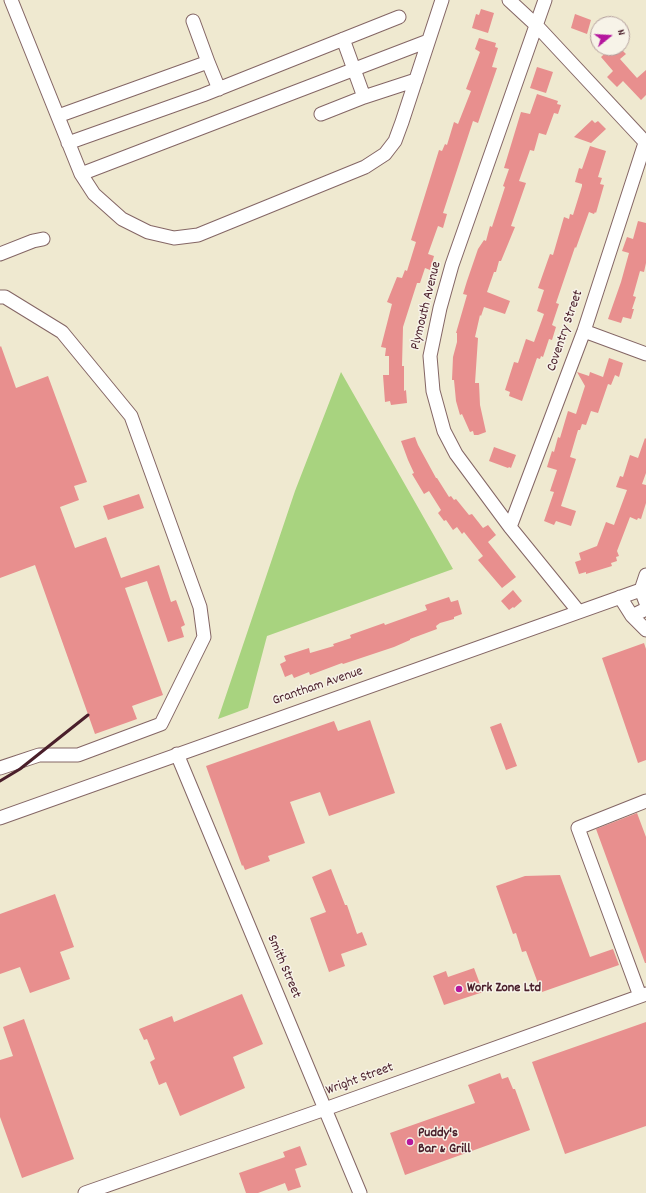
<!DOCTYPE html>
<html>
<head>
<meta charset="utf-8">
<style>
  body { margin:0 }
  #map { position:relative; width:646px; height:1193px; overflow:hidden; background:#efe9d0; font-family:Dekko,sans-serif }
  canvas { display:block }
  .north { position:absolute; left:590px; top:16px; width:40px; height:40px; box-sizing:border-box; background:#f7f3e8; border:1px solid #b29e9c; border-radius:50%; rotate:72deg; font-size:11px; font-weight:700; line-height:16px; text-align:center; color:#4a1f2b }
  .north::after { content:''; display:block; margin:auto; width:14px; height:18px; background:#b5179e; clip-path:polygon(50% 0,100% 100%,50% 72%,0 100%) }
</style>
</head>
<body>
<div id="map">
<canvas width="646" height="1193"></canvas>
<div class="north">N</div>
</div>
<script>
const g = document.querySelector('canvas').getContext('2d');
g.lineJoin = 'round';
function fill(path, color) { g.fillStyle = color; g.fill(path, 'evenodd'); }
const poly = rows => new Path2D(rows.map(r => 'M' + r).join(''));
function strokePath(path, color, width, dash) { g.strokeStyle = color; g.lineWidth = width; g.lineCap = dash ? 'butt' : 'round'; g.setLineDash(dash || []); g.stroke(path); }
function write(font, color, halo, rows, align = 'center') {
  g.font = font + ' Dekko,sans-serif'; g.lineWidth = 3; g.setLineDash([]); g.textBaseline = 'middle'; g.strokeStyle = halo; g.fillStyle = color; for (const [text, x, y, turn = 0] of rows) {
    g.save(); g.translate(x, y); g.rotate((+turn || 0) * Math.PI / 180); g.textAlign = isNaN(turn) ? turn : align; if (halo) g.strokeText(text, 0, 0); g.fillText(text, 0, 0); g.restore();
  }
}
const green = poly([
  [341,372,453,569,267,636,248,708,218,719,295,491]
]);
const building = poly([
  [481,9,494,13,488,33,472,28,476,14,479,15],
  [575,14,591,20,587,34,571,28],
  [479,38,496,43,495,47,498,48,492,67,497,68,478,123,473,121,443,213,447,214,443,228,438,226,428,254,434,256,430,270,425,268,420,283,417,283,403,327,402,366,404,366,404,391,406,390,407,403,391,405,390,401,385,402,383,375,389,375,389,356,385,356,386,348,381,347,392,304,387,302,397,277,402,278,405,270,407,271,416,242,411,240,439,150,442,151,445,144,447,145,454,122,458,124,471,91,466,89,480,52,475,49],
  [611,48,620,48,626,54,620,59,637,78,646,70,646,95,641,100,623,81,617,87,607,77,613,71,601,57],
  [537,67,553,72,546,93,530,88],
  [537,94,558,101,557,104,561,105,558,114,554,113,546,135,539,133,534,151,530,150,519,181,526,183,511,226,515,227,501,261,499,261,496,272,494,272,487,292,510,301,505,314,484,307,481,316,480,315,475,337,478,338,475,383,479,383,480,405,486,432,478,435,474,435,473,431,470,432,462,414,460,415,456,401,454,380,452,380,453,357,457,342,457,333,456,333,467,295,463,294,467,281,478,249,484,240,486,241,490,226,492,227,505,187,503,186,509,169,504,168,521,112,530,114],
  [592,120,595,123,598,121,606,129,591,143,574,137],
  [590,146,606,151,598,177,602,178,600,184,604,185,596,213,595,212,594,214,589,212,576,248,575,247,556,303,559,304,552,325,556,327,552,340,549,339,543,357,541,356,540,359,537,358,522,401,509,396,510,392,505,390,514,362,518,363,526,339,534,342,544,314,537,311,544,290,538,288,550,254,553,255,564,217,569,219,570,214,573,215,582,186,582,184,575,182,579,168,582,169],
  [638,221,646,223,646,263,644,272,640,271,633,296,636,297,632,309,634,309,631,319,623,317,621,323,608,319,621,282,629,253,622,251,627,237,633,239],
  [1,346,16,388,48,376,87,482,74,486,79,500,60,507,75,548,106,537,121,578,159,565,171,602,176,600,185,625,181,627,184,637,168,642,147,581,125,588,163,695,132,706,137,719,95,734,35,565,0,578,0,347],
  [609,358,623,363,619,377,615,375,611,385,608,384,598,413,591,411,586,425,582,424,580,430,578,430,570,457,576,459,561,506,576,511,571,526,556,521,554,525,544,521,554,492,550,491,557,470,547,467,552,451,554,452,558,437,560,438,568,411,576,414,585,386,577,372,589,376,590,372,603,377],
  [415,437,418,445,436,478,437,478,449,497,451,496,454,500,456,499,469,515,472,514,483,528,488,525,496,535,488,542,516,577,502,588,478,560,483,556,464,532,462,534,457,527,453,530,446,520,444,521,438,513,441,510,429,491,424,494,412,474,414,473,408,460,401,441],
  [645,438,646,439,646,473,642,484,646,485,646,503,641,519,638,518,637,520,630,517,617,551,619,556,616,557,617,561,611,563,612,566,586,574,586,572,579,574,575,562,581,560,579,553,597,546,606,522,614,525,627,490,616,487,620,476,623,477,630,455,638,458],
  [494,447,516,455,511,468,509,467,508,468,489,461],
  [139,494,144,508,108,520,103,506],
  [513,590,522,601,514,608,513,607,509,610,501,601],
  [449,597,451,602,458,600,462,614,454,617,454,619,440,623,436,626,437,629,410,639,410,640,394,647,343,664,342,663,310,675,309,672,294,678,292,674,285,677,280,664,286,661,284,656,309,648,310,653,334,646,333,644,351,638,350,635,384,623,385,625,427,610,425,605],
  [644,643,646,649,646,760,638,763,602,658],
  [370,720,395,793,329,816,320,792,290,802,305,843,268,856,270,861,245,870,243,865,242,866,206,766,334,721,338,731],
  [501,723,517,766,506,770,490,727],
  [637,813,646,837,646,963,645,963,596,829],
  [331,869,345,905,347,905,357,934,362,932,367,945,341,954,345,966,329,972,310,918,326,912,312,877],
  [560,875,590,957,613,949,619,965,542,992,540,986,539,986,526,951,522,952,516,933,513,934,496,886,525,876],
  [55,894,74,947,60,952,70,979,30,993,20,967,0,974,0,914],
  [474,968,483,992,444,1005,433,976,446,971,448,977],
  [242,994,263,1044,233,1057,245,1088,180,1116,166,1082,159,1085,150,1062,155,1059,147,1039,144,1040,139,1029,172,1016,174,1022],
  [24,1019,74,1159,22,1178,0,1117,0,1060,13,1056,3,1027],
  [646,1022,646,1126,565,1154,532,1062],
  [500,1073,502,1079,508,1077,513,1089,515,1089,530,1130,405,1175,390,1133,475,1103,468,1085],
  [300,1146,307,1165,295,1169,301,1187,288,1191,285,1183,258,1193,246,1193,239,1173,285,1157,283,1152]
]);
const minor = poly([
  [11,0,81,174,94,194,122,219,148,232,174,238,198,235,365,167,385,154,395,141,402,122,442,0],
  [509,0,536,25,646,143],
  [545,0,452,265,440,308,430,356,433,391,444,431,456,454,510,527,579,612],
  [193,21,208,62],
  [343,39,364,97,416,80],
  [321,114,364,97],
  [58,116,208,62,219,89],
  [68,143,203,95,399,17],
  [81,174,428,41],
  [0,254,33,241,43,239],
  [0,297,5,297,62,332,131,416,200,607,204,637,161,724,78,755,39,755,0,768],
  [584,331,646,354],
  [510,527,584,331,645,143],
  [646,575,641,590,646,603],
  [620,597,632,616,646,609],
  [632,616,646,630],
  [177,754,360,1193],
  [0,818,646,588],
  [640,996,578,828,646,801],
  [85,1193,325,1109,646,994]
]);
const rail = poly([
  [0,781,20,769,88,715]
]);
const markers = [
  [459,989,4,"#b5179e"],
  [410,1142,4,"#b5179e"]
];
const streetNames = [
  ["Plymouth Avenue",427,306,-76],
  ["Coventry Street",566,331,-71],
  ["Grantham Avenue",318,687,-19],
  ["Smith Street",283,967,67],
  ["Wright Street",360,1080,-20]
];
const poiNames = [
  ["Work Zone Ltd",467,989],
  ["Puddy's",418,1134],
  ["Bar & Grill",418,1150]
];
fill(green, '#a8d37f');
fill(building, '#e88f8e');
strokePath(minor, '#846665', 15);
strokePath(minor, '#fff', 13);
strokePath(rail, '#4a1f2b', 3);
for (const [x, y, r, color] of markers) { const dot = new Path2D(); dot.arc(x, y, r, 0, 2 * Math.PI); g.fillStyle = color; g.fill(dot); strokePath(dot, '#f7f3e8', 1.5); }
write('14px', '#4a1f2b', '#f7f3e8', streetNames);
write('bold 14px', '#4a1f2b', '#f7f3e8', poiNames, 'left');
</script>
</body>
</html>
